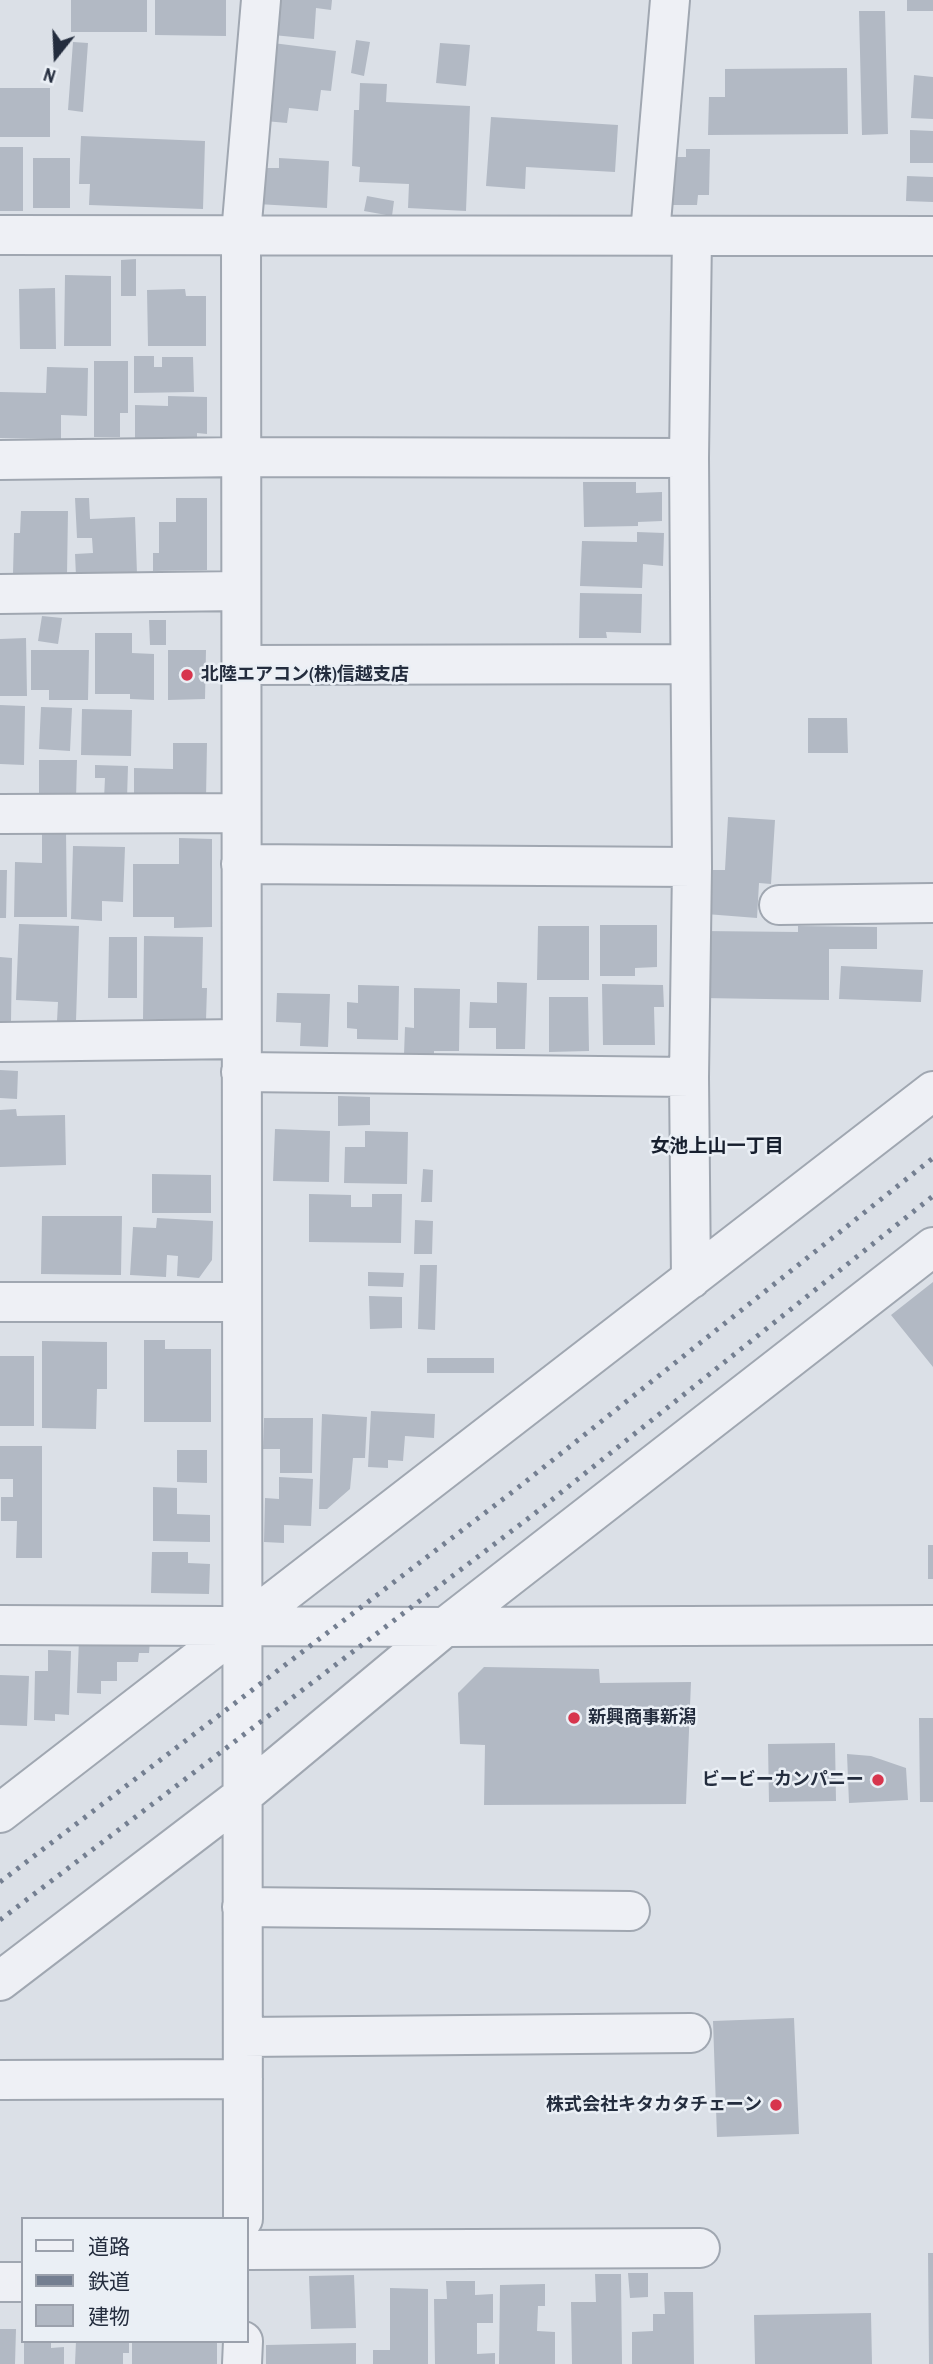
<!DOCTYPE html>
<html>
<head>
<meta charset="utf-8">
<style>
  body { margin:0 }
  #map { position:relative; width:933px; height:2364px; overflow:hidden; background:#dbe0e7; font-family:"Archivo Narrow","Noto Sans JP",sans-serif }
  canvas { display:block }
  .legend { position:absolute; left:21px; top:2217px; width:228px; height:126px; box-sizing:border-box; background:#eaeff5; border:2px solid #9ba1ac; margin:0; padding:9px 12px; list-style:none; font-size:21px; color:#242d3e }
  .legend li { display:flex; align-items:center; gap:14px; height:35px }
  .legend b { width:35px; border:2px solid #9ba1ac }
  .north { position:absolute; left:21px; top:21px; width:70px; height:70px; -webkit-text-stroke:5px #eaeff5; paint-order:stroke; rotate:198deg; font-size:19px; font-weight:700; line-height:28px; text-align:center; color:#242d3e }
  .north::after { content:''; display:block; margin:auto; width:24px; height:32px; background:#242d3e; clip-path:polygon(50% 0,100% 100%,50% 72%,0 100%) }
</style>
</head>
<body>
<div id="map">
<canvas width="933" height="2364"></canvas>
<ul class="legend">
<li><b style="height:9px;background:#eef0f5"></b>道路</li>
<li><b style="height:9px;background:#747f91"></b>鉄道</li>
<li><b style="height:19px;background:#b2b9c4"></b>建物</li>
</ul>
<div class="north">N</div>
</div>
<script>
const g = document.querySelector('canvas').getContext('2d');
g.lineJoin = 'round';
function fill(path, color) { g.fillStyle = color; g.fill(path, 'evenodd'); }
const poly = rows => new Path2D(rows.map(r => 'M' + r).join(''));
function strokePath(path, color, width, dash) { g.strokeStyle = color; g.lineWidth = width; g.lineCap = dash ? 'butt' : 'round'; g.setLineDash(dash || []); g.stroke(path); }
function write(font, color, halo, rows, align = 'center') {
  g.font = font + ' "Archivo Narrow","Noto Sans JP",sans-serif'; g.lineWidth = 5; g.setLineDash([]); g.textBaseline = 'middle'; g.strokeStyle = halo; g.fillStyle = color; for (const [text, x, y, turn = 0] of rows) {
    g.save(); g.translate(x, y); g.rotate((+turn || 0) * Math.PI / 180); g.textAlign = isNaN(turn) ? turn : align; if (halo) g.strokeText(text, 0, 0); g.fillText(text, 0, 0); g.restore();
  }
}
const building = poly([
  [71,0,147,0,147,32,71,32],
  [155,0,226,0,226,36,155,35],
  [276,0,332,0,331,10,316,8,314,39,273,35],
  [907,0,933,0,933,11,907,11],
  [859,11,885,11,888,134,862,135],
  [356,40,370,42,364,76,351,73],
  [73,42,88,43,83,112,68,110],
  [273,43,336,51,331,91,321,90,318,111,289,108,287,123,265,121],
  [440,43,470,45,466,86,436,83],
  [847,68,848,134,708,135,709,97,725,97,725,69],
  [914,75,933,77,933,119,911,118],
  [360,83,387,84,386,102,470,106,466,211,408,208,409,184,359,182,360,167,352,166,354,110,359,110],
  [0,88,50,88,50,137,0,137],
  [491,117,618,125,615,172,526,167,525,189,486,186],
  [910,130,933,131,933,163,910,163],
  [81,136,205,141,203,209,89,205,90,184,79,184],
  [0,147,23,147,23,211,0,211],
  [686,149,710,149,709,195,698,195,697,205,666,205,667,157,686,157],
  [33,158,70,158,70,208,33,208],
  [279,158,329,161,327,208,257,204,259,168,279,168],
  [907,176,933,177,933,202,906,201],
  [367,196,394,201,392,216,364,211],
  [136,259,136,296,121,296,121,260],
  [65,275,111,276,111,346,64,346],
  [55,288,56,349,20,349,19,289],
  [185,289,186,296,206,296,206,346,148,346,147,290],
  [134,356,154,356,154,367,162,367,162,357,193,357,194,392,134,393],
  [94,361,128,361,128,413,120,413,120,437,94,437],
  [47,367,88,368,87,416,61,415,61,439,0,438,0,392,46,393],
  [168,396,207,397,207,434,197,433,197,443,135,441,135,405,168,406],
  [583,482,636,482,636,493,662,492,662,521,638,522,638,526,584,527],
  [75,498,89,498,90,519,135,517,137,574,76,576,75,554,93,553,92,538,77,538],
  [176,498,207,498,207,570,153,571,153,553,159,553,159,522,176,522],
  [21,511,68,511,67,575,13,574,14,533,20,533],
  [637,532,664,533,663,566,643,564,642,588,580,586,582,541,637,542],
  [580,593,642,594,641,633,606,632,607,638,579,638],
  [42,616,62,618,58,644,38,641],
  [149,620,166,620,166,645,150,645],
  [95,633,132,633,132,653,154,654,154,700,130,699,130,694,95,694],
  [26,638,27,696,0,696,0,639],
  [31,650,89,650,88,700,49,700,49,690,31,690],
  [168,650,206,650,205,699,168,700],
  [0,705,25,706,24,765,0,764],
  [41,707,72,708,70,751,39,749],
  [82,709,132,710,131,756,81,755],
  [808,718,847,718,848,753,808,753],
  [173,743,207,743,206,799,134,799,134,768,173,769],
  [39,760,77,760,76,799,39,798],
  [95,765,128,766,127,799,104,799,105,778,95,778],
  [728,817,775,820,771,884,759,883,757,918,706,914,708,870,725,870],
  [42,830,66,831,67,917,14,917,15,862,42,863],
  [179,838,212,839,212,927,174,928,174,917,133,917,133,864,179,864],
  [73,846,125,847,123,902,102,901,102,921,71,919],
  [0,870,7,870,6,918,0,918],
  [19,924,79,926,76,1021,57,1021,58,1002,16,1000],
  [600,925,657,925,657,967,635,968,635,976,600,976],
  [538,926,589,926,589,980,537,980],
  [798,926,877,927,877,949,829,949,829,1000,702,998,703,931,798,932],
  [144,936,203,937,202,988,207,988,206,1020,143,1019],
  [109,937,137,937,137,998,108,998],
  [0,957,12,958,11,1021,0,1021],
  [841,966,923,970,921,1002,839,999],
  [497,982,527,983,525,1049,496,1049,496,1028,469,1028,470,1002,497,1003],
  [602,984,663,985,664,1007,654,1007,655,1045,603,1045],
  [358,985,399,986,398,1040,357,1039,357,1029,347,1028,347,1002,358,1003],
  [414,988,460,989,459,1051,434,1051,434,1056,404,1055,405,1027,414,1028],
  [277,993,330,994,328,1047,300,1046,301,1023,276,1022],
  [549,997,588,997,589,1051,549,1052],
  [0,1070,18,1071,17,1099,0,1098],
  [338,1096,370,1097,370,1125,338,1126],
  [16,1109,17,1116,65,1115,66,1165,0,1167,0,1110],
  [275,1129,330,1131,329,1182,273,1181],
  [365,1131,408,1132,407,1184,344,1183,345,1147,365,1147],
  [423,1169,433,1170,432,1202,421,1202],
  [152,1174,211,1175,211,1213,152,1213],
  [309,1194,351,1195,351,1207,372,1207,372,1194,402,1194,401,1243,309,1242],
  [42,1216,122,1216,121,1275,41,1274],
  [157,1218,213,1221,212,1260,199,1278,177,1276,178,1256,167,1255,166,1277,130,1275,133,1227,156,1228],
  [415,1220,433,1221,432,1254,414,1254],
  [420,1265,437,1265,435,1330,418,1329],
  [368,1272,404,1273,403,1287,368,1286],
  [933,1282,933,1367,891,1315],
  [369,1296,402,1297,402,1328,370,1329],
  [144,1340,165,1340,165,1349,211,1349,211,1422,144,1422],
  [42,1341,107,1342,107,1389,97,1389,96,1429,42,1428],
  [0,1356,34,1356,34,1426,0,1426],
  [427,1358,494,1358,494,1373,427,1373],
  [371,1411,435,1414,434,1438,405,1436,403,1461,388,1460,388,1468,368,1467],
  [322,1414,367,1417,365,1458,353,1458,350,1489,327,1509,319,1509],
  [264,1418,313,1418,312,1473,280,1473,280,1449,263,1449],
  [0,1446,42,1446,42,1558,16,1558,17,1521,1,1521,1,1497,13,1497,13,1479,0,1479],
  [177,1450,207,1450,207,1483,177,1482],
  [279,1477,313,1479,311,1526,284,1525,284,1543,264,1542,265,1498,279,1499],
  [153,1487,177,1488,177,1514,210,1515,210,1542,153,1541],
  [928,1545,933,1545,933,1579,928,1579],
  [152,1552,188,1552,188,1563,210,1564,209,1594,151,1593],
  [79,1638,150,1641,149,1653,139,1653,138,1662,117,1662,117,1681,101,1681,101,1694,77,1693],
  [48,1650,71,1651,69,1715,55,1714,55,1721,34,1720,35,1671,48,1671],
  [484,1667,599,1669,600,1683,691,1682,686,1804,484,1805,485,1745,460,1744,458,1693],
  [0,1675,29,1676,27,1726,0,1725],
  [919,1718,933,1718,933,1802,920,1802],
  [835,1743,836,1801,769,1802,768,1744],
  [847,1754,871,1756,906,1768,908,1800,849,1803],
  [794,2018,799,2134,717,2137,713,2021],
  [928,2253,933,2253,933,2364,929,2364],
  [628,2273,648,2273,648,2297,630,2298],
  [595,2274,621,2274,622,2364,572,2364,571,2302,596,2302],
  [354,2275,356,2328,311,2329,309,2276],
  [446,2281,475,2281,475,2295,493,2294,493,2323,477,2323,477,2354,495,2353,495,2364,435,2364,434,2299,447,2299],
  [545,2284,545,2306,538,2306,537,2331,555,2332,555,2364,499,2364,500,2285],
  [390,2288,428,2289,428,2364,373,2364,373,2350,390,2350],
  [664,2292,693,2292,694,2364,632,2364,632,2332,653,2331,653,2314,665,2314],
  [871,2313,872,2364,755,2364,754,2315],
  [0,2329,16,2329,15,2364,0,2364],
  [24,2341,51,2341,51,2348,64,2347,64,2364,24,2364],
  [76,2341,129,2341,129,2353,123,2353,123,2364,75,2364],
  [132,2341,217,2341,217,2364,132,2364],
  [356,2343,356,2364,266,2364,266,2345]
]);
const minor = poly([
  [650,234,670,0],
  [0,235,933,236],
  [0,460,241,457,689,458],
  [0,594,241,591],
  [243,665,690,664],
  [0,814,241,813],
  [241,864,692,867],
  [779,905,933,903],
  [0,1042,241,1039],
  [241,1072,689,1077,692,867,689,458,692,236],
  [689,1077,691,1279],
  [0,1302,242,1302],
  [0,1625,445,1627,933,1247],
  [0,1813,933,1091],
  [242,1907,630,1911],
  [0,1981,242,1796,445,1627,933,1625],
  [243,2037,691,2033],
  [0,2080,243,2079],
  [243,2219,241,234,261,0],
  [247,2250,700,2248],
  [0,2282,23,2282],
  [242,2364,243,2341]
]);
const rail = poly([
  [0,1882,515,1490,933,1158],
  [0,1920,534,1514,933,1196]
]);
const markers = [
  [187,675,7,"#d7354d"],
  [574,1718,7,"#d7354d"],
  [878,1780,7,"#d7354d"],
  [776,2105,7,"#d7354d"]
];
const poiNames = [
  ["北陸エアコン(株)信越支店",201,675],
  ["新興商事新潟",588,1718],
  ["ビービーカンパニー",864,1780,"right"],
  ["株式会社キタカタチェーン",762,2105,"right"]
];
const neighbourhoodNames = [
  ["女池上山一丁目",717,1147]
];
fill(building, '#b2b9c4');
strokePath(minor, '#a0a7b1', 42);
strokePath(minor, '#eef0f5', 38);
strokePath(rail, '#747f91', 5, [3.5, 7]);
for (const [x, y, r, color] of markers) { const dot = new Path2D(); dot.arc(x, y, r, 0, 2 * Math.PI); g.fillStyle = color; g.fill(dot); strokePath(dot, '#eaeff5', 2.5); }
write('bold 18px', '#242d3e', '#eaeff5', poiNames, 'left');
write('bold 19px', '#171f2e', '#eaeff5', neighbourhoodNames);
</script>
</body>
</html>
